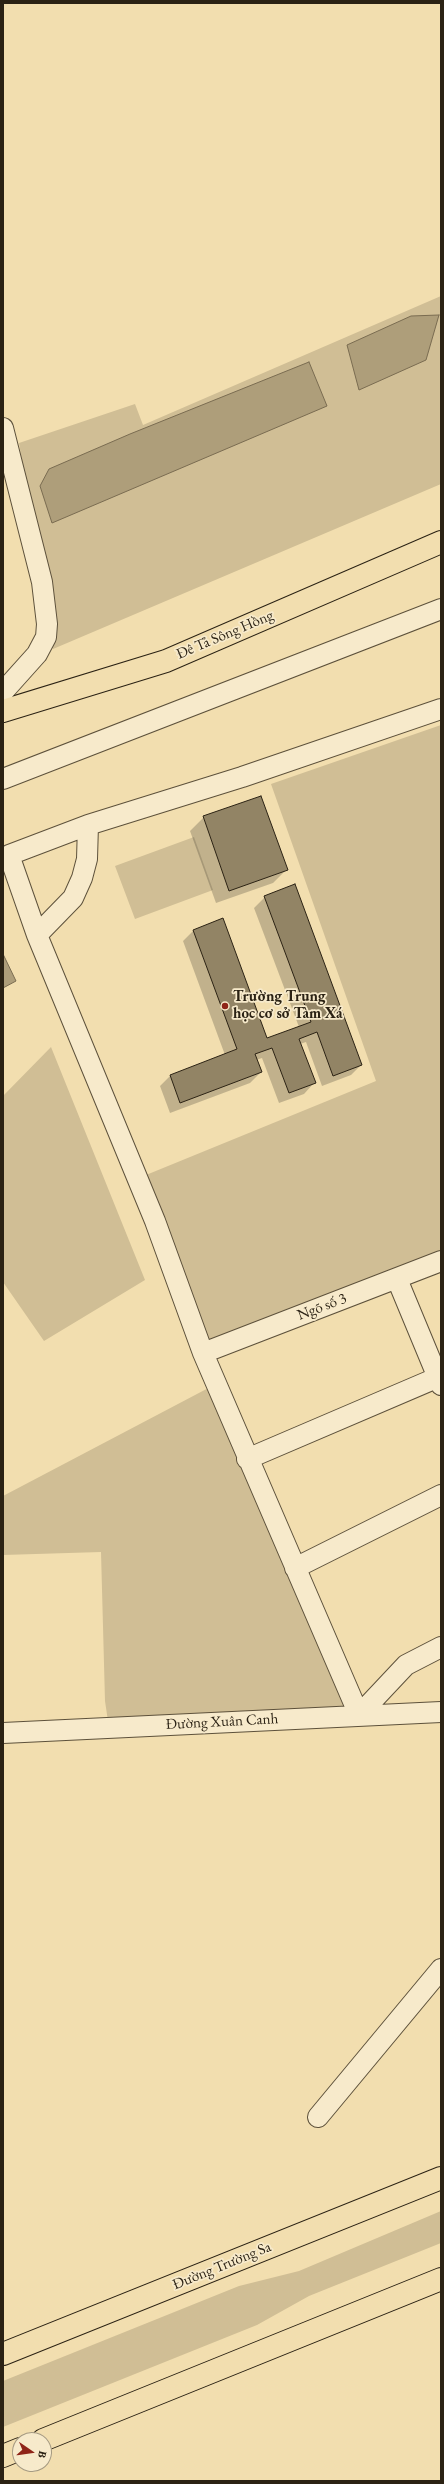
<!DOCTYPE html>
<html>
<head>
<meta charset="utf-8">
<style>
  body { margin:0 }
  #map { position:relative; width:444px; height:2484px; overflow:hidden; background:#f2deaf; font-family:"EB Garamond",serif }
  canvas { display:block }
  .frame { position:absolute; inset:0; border:4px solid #2b2214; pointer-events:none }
  .north { position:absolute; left:12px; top:2432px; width:40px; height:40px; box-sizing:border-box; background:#f7eacb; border:1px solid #a59a82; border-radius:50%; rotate:103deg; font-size:11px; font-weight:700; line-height:16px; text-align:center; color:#2b2214 }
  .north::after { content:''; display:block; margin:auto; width:14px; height:18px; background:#8f2418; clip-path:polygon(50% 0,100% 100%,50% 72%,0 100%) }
</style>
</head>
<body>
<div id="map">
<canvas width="444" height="2484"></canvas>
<div class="frame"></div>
<div class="north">B</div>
</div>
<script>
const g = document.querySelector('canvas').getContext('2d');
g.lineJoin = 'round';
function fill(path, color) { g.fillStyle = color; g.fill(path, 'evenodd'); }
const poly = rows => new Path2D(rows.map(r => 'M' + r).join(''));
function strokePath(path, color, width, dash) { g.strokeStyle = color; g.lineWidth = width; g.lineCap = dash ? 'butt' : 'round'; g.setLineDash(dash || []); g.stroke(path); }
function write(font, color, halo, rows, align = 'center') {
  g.font = font + ' "EB Garamond",serif'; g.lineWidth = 3.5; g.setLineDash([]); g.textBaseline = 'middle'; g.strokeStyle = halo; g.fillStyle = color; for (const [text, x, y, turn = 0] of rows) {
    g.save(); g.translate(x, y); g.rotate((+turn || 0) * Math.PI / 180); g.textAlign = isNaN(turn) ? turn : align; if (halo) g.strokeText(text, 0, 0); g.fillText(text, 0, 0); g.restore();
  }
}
const green = poly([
  [441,296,441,484,53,649,19,443,135,404,143,425],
  [441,725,441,1260,203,1353,146,1175,376,1081,271,784],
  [194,837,213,890,135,919,115,866],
  [51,1047,145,1280,44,1341,3,1282,3,1096],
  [216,1384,359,1715,109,1728,105,1701,101,1552,3,1555,3,1496],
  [441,2211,441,2243,309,2296,257,2325,3,2427,3,2381,239,2286,299,2271]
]);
const water = poly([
  [439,315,426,360,359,390,347,345,411,316,439,315],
  [309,362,327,406,52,523,40,486,49,469,130,434,309,362],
  [3,954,16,981,3,988,3,954]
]);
const shadow = poly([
  [204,817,286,870,273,883,216,903,190,831],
  [265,897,361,1065,351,1075,322,1086,306,1042,300,1044,314,1083,304,1094,279,1103,262,1058,256,1060,261,1072,250,1083,170,1113,160,1086,170,1076,225,1055,183,941,193,931,222,920,267,1040,299,1027,254,908]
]);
const building = poly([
  [261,796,288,870,229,891,203,816,261,796],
  [295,884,362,1065,333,1076,317,1032,299,1039,316,1083,289,1093,272,1048,255,1054,262,1072,180,1103,170,1075,237,1049,193,930,223,918,267,1038,311,1022,264,896,295,884]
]);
const street = poly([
  [3,428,42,582,47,624,46,637,37,654,3,692],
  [441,709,242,777,88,825,9,855,37,935,155,1221,203,1353,359,1715,406,1665,441,1647],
  [3,779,441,609],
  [37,935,73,898,82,878,87,859,88,825],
  [397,1279,441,1385],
  [203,1353,441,1261],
  [247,1459,441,1376],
  [295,1568,441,1495],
  [3,1733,441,1712],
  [318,2117,441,1969]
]);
const primary = poly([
  [3,711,166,661,441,542]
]);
const highway = poly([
  [3,2354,441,2178],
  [43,2440,441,2279],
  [3,2456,20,2449]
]);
const markers = [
  [225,1006,4,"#8f2418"]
];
const streetNames = [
  ["Đê Tả Sông Hồng",225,635,-23],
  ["Ngõ số 3",322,1307,-21],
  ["Đường Xuân Canh",222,1722,-3],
  ["Đường Trường Sa",222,2266,-22]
];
const poiNames = [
  ["Trường Trung",233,997],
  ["học cơ sở Tàm Xá",233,1014]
];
fill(green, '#d0be95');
fill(water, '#ae9e7a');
strokePath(water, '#7a6c51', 1);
fill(shadow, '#0003');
fill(building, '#928465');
strokePath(building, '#2b2214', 1);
strokePath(street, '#5d513b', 22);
strokePath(primary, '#2b2214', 24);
strokePath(highway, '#2b2214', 24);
strokePath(street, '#f7eacb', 20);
strokePath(primary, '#f2deaf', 22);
strokePath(highway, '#f2deaf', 22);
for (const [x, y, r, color] of markers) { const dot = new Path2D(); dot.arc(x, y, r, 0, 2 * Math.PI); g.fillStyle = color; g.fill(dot); strokePath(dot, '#f7eacb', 1.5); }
write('15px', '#2b2214', '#f7eacb', streetNames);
write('bold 15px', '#2b2214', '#f7eacb', poiNames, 'left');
</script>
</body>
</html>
